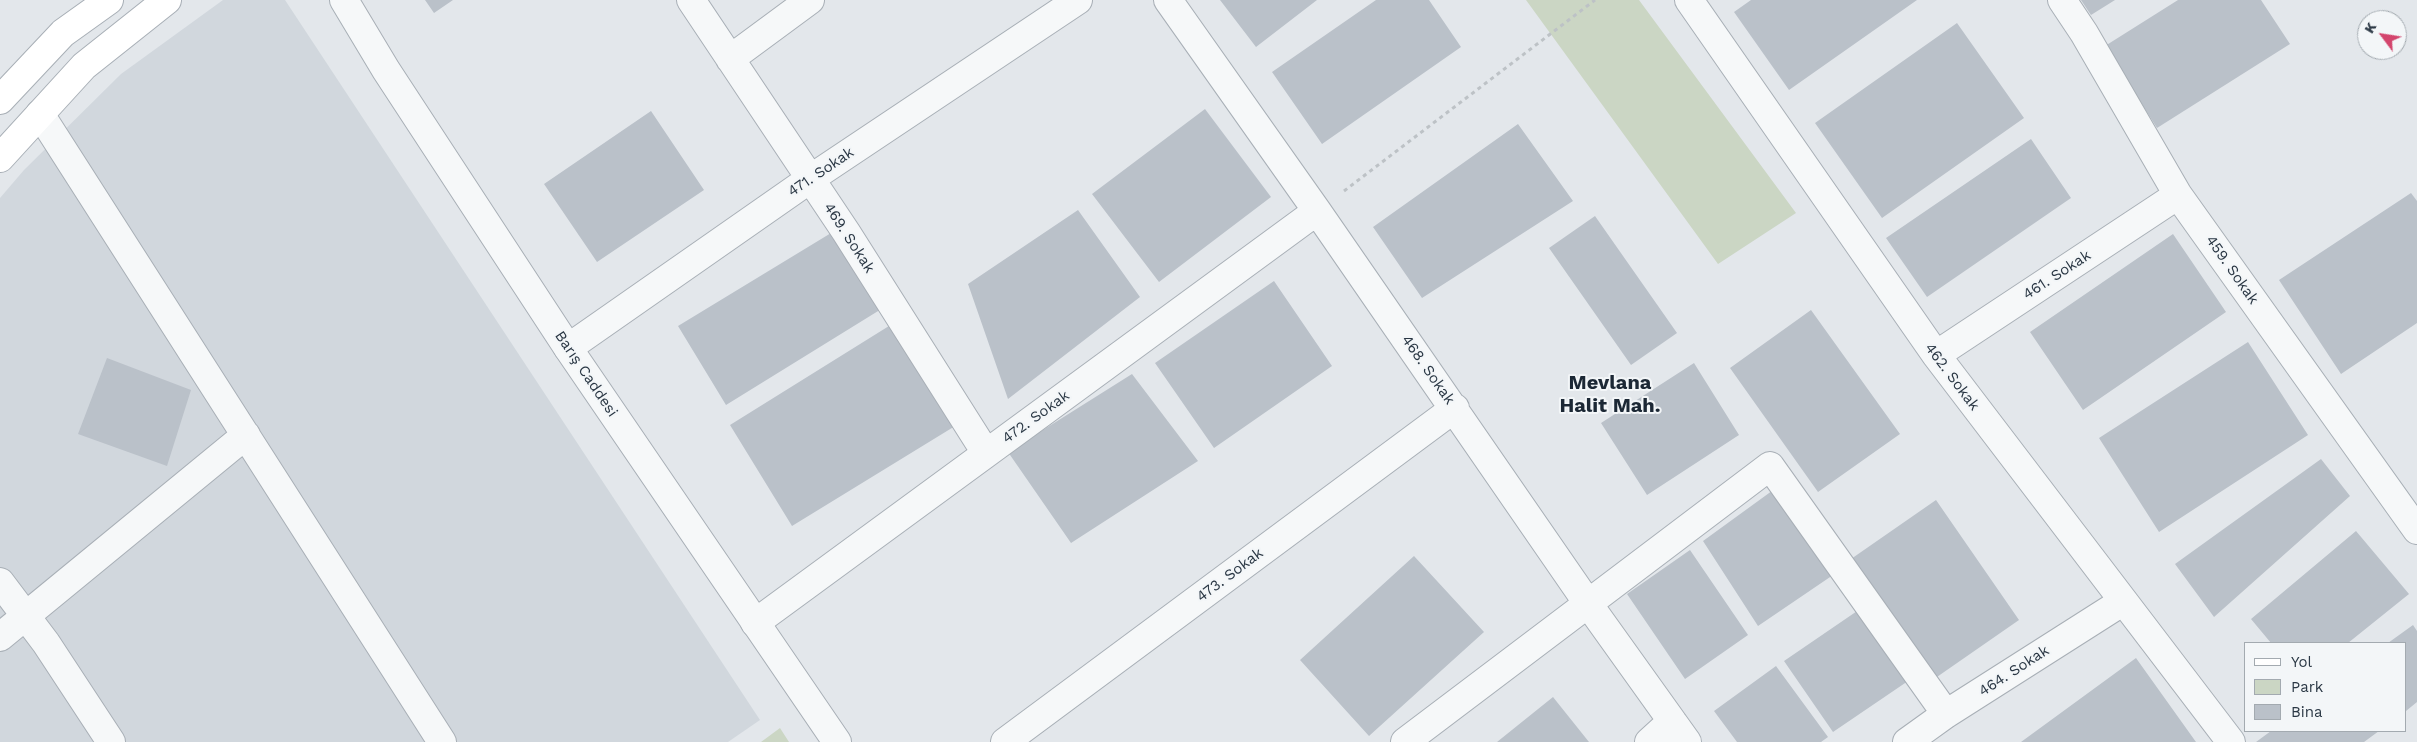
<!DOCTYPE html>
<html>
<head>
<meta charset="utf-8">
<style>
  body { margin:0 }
  #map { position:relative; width:2417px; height:742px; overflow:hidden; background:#e3e7eb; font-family:"Work Sans",sans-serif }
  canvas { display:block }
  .legend { position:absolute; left:2244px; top:642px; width:162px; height:90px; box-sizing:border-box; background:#f3f6f8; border:1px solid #a3aab0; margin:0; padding:6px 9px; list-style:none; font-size:15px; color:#2a3744 }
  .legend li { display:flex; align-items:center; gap:10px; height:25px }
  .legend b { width:25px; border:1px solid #a3aab0 }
  .north { position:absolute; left:2357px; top:10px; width:50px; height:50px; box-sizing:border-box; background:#f3f6f8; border:1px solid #a3aab0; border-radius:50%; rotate:301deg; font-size:14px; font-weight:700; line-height:20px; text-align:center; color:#2a3744 }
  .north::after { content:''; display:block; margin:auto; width:18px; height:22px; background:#d3456d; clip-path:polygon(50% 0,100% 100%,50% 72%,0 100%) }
</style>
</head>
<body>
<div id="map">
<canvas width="2417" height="742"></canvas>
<ul class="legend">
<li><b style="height:6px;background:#fff"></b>Yol</li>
<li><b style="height:14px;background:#cbd6c4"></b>Park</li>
<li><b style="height:14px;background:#bac1c9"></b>Bina</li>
</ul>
<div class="north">K</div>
</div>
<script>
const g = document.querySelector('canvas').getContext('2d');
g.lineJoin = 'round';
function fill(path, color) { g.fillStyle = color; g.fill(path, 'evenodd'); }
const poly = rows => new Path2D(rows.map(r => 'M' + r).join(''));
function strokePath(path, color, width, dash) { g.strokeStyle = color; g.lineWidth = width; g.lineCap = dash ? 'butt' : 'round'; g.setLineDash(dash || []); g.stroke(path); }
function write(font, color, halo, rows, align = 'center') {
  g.font = font + ' "Work Sans",sans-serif'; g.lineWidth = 4; g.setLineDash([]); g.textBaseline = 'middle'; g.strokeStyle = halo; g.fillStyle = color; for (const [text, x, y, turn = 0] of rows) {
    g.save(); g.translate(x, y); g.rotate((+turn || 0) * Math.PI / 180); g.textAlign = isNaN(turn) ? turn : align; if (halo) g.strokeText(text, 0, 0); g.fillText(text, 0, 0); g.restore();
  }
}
const built = poly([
  [223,0,285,0,760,720,728,742,0,742,0,198,24,170,121,74]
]);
const green = poly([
  [1526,0,1639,0,1796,213,1718,264],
  [780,728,789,742,761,742]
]);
const building = poly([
  [425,0,453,0,434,13],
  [1220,0,1317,0,1256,47],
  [1376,0,1429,0,1461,47,1322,144,1272,72],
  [1751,0,1917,0,1789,90,1734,12],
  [2081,0,2115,0,2091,15],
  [2178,0,2261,0,2290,44,2157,128,2105,46],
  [1957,23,2024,118,1882,218,1815,123],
  [1205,109,1271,197,1159,282,1092,194],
  [651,111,704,190,597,262,544,184],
  [1518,124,1573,201,1422,298,1373,227],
  [2031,139,2071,198,1927,297,1886,238],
  [2411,193,2417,201,2417,323,2341,374,2279,280],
  [1078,210,1140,297,1008,399,968,284],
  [1595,216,1677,333,1631,365,1549,248],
  [836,230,883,308,726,405,678,326],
  [2173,234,2226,312,2083,410,2030,332],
  [1274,281,1332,366,1214,448,1155,363],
  [1811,310,1900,434,1818,492,1730,368],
  [897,321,960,423,792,526,730,425],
  [2248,342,2308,435,2159,532,2099,438],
  [107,358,191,390,167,466,78,434],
  [1694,363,1739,435,1647,495,1601,423],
  [1132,374,1198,461,1071,543,1008,452],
  [2321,459,2350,496,2214,617,2175,564],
  [1776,488,1836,573,1758,626,1703,541],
  [1936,500,2019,620,1934,679,1851,559],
  [2356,531,2409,594,2348,643,2271,643,2251,619],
  [1690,550,1748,635,1685,679,1627,594],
  [1414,556,1484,632,1369,736,1300,660],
  [1863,607,1911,679,1833,732,1784,661],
  [2413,625,2417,631,2417,702,2406,711,2406,643,2388,643],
  [2136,658,2196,742,2021,742],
  [1776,666,1828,737,1821,742,1737,742,1714,711],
  [1553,697,1589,742,1497,742],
  [2271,731,2379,731,2364,742,2256,742]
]);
const path = poly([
  [1344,191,1595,0]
]);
const minor = poly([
  [691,0,846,232,986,453],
  [1168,0,1317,211,1589,605,1687,742],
  [1689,0,1936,355,2231,742],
  [2062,0,2084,33,2178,195,2417,530],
  [730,59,810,0],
  [40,114,442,742],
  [568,348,810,179,1078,0],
  [1936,355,2178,195],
  [0,582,46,643,111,742],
  [755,623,1317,211],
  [0,637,246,435],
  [1005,742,1455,408],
  [1405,742,1770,466,1946,714],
  [1649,742,1672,721],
  [1907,742,1946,714,2122,602]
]);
const tertiary = poly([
  [344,0,386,70,568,348,837,742]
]);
const secondary = poly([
  [0,100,63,33,109,0],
  [0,158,84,66,167,0]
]);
const streetNames = [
  ["471. Sokak",821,172,-34],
  ["469. Sokak",849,238,57],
  ["459. Sokak",2232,270,55],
  ["461. Sokak",2057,275,-33],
  ["468. Sokak",1428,370,55],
  ["Barış Caddesi",586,374,56],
  ["462. Sokak",1952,377,53],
  ["472. Sokak",1036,417,-36],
  ["473. Sokak",1230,575,-37],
  ["464. Sokak",2014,671,-33]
];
const districtNames = [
  ["Mevlana",1610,383],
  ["Halit Mah.",1610,406]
];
fill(built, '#d1d7dd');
fill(green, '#cbd6c4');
fill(building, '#bac1c9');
strokePath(minor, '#a8afb6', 30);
strokePath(tertiary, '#a8afb6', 30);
strokePath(secondary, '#a8afb6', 30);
strokePath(path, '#bdc2c6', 3, [4, 4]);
strokePath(minor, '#f6f8f9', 28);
strokePath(tertiary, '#f6f8f9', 28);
strokePath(secondary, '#fff', 28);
write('15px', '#2a3744', '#f3f6f8', streetNames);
write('bold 20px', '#1c2835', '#f3f6f8', districtNames);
</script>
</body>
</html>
